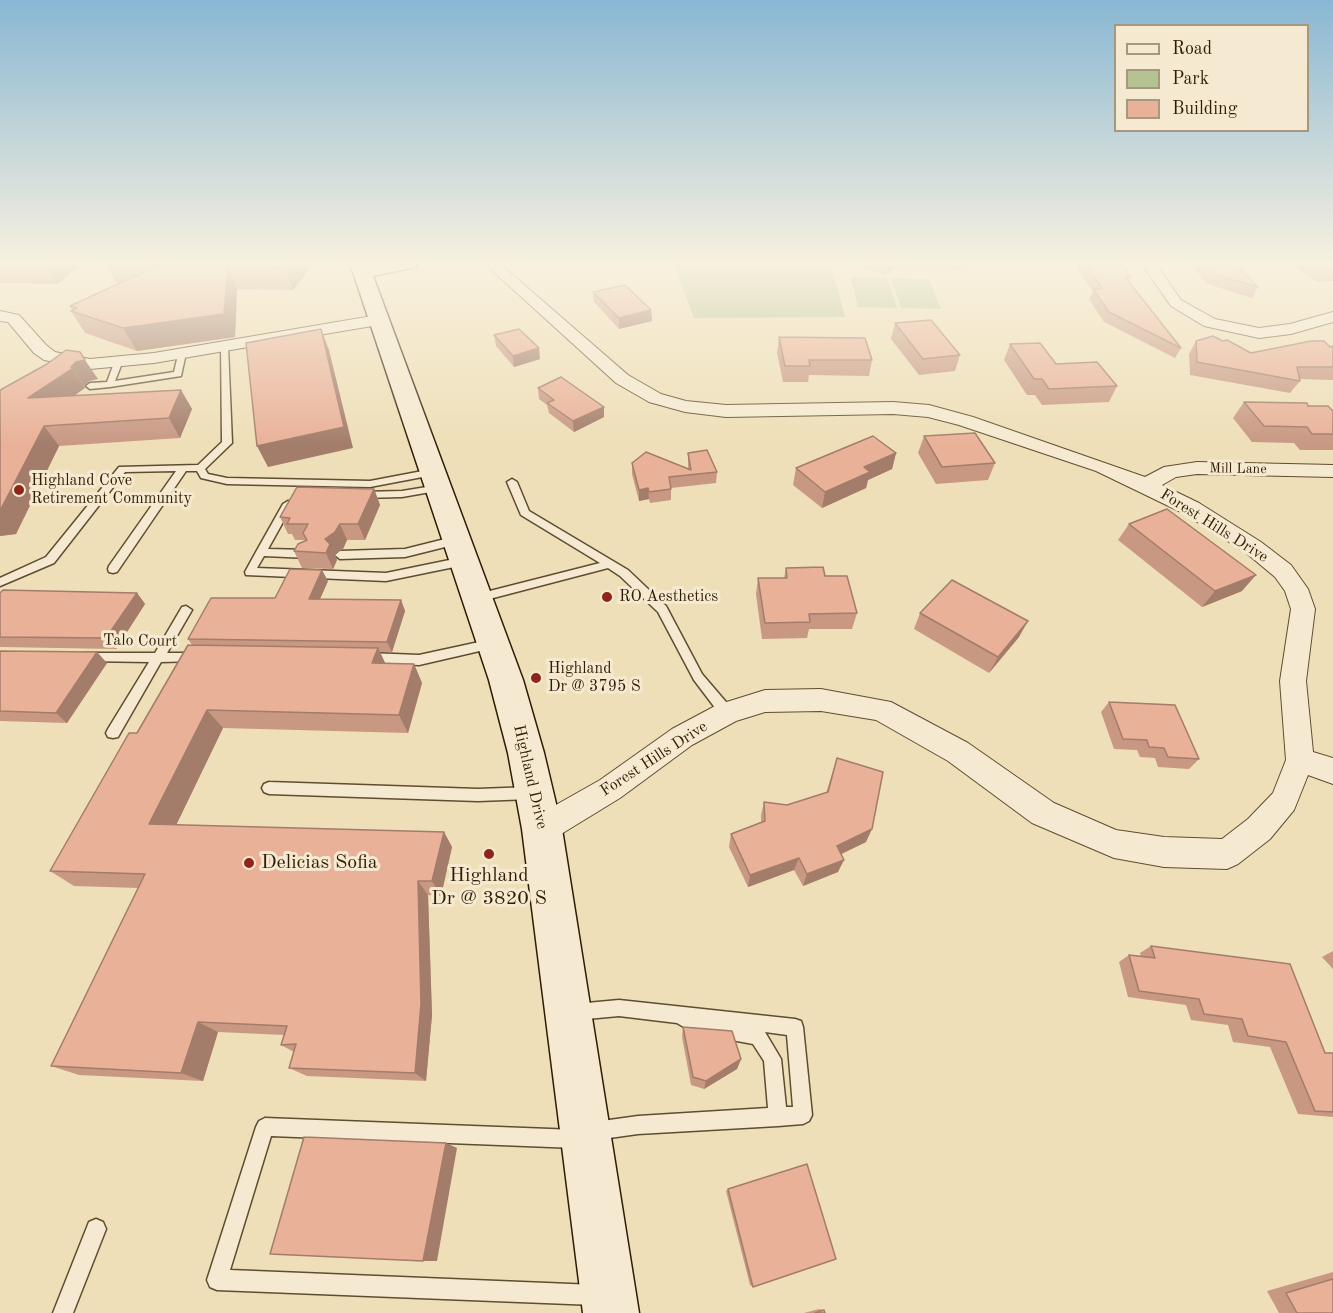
<!DOCTYPE html>
<html>
<head>
<meta charset="utf-8">
<style>
  body { margin:0 }
  #map { position:relative; width:1333px; height:1313px; overflow:hidden; background:#efdfb8; font-family:"Old Standard TT",serif }
  canvas { display:block }
  .legend { position:absolute; left:1114px; top:24px; width:195px; height:108px; box-sizing:border-box; background:#f5ead1; border:2px solid #a6987e; margin:0; padding:8px 10px; list-style:none; font-size:18px; color:#2f1c02 }
  .legend li { display:flex; align-items:center; gap:12px; height:30px }
  .legend b { width:30px; border:2px solid #a6987e }
</style>
</head>
<body>
<div id="map">
<canvas width="1333" height="1313"></canvas>
<ul class="legend">
<li><b style="height:8px;background:#f5ead1"></b>Road</li>
<li><b style="height:16px;background:#b5c292"></b>Park</li>
<li><b style="height:16px;background:#e9b198"></b>Building</li>
</ul>
</div>
<script>
const g = document.querySelector('canvas').getContext('2d');
g.lineJoin = 'round';
function fill(path, color) { g.fillStyle = color; g.fill(path, 'evenodd'); }
const poly = rows => new Path2D(rows.map(r => 'M' + r).join(''));
function strokePath(path, color, width, dash) { g.strokeStyle = color; g.lineWidth = width; g.lineCap = dash ? 'butt' : 'round'; g.setLineDash(dash || []); g.stroke(path); }
function write(font, color, halo, rows, align = 'center') {
  g.font = font + ' "Old Standard TT",serif'; g.lineWidth = 6; g.setLineDash([]); g.textBaseline = 'middle'; g.strokeStyle = halo; g.fillStyle = color; for (const [text, x, y, turn = 0] of rows) {
    g.save(); g.translate(x, y); g.rotate((+turn || 0) * Math.PI / 180); g.textAlign = isNaN(turn) ? turn : align; if (halo) g.strokeText(text, 0, 0); g.fillText(text, 0, 0); g.restore();
  }
}
const green = poly([
  [673,263,813,263,833,271,845,317,694,318],
  [850,277,887,278,897,308,858,307],
  [891,278,929,279,941,309,901,308]
]);
const lane = poly([
  [221,344,228,346,232,443,205,469,208,474,227,478,370,481,433,469,438,472,433,475,370,487,227,484,201,478,197,471,186,471,117,572,113,573,109,572,108,569,109,566,176,471,125,472,54,563,0,586,0,578,46,557,119,467,198,465,222,442,221,344],
  [179,351,186,353,181,376,110,387,90,389,86,386,90,383,107,382,114,363,118,361,122,363,115,381,174,372,179,351],
  [512,479,517,482,529,511,628,570,666,606,702,674,732,709,733,713,732,717,727,718,722,717,694,680,658,612,620,576,608,568,478,602,474,601,472,598,474,595,478,594,600,563,521,515,507,482,512,479],
  [439,485,444,488,442,490,402,497,362,498,357,495,362,492,402,491,439,485],
  [288,501,293,504,268,549,309,550,314,554,309,558,264,556,257,568,386,573,464,557,469,561,464,565,386,581,246,575,245,572,256,552,283,504,288,501],
  [457,536,461,537,462,540,461,543,405,557,340,559,335,555,340,551,405,549,457,536],
  [186,606,192,610,167,653,195,653,199,655,201,658,199,661,161,662,118,737,113,738,108,737,106,733,108,729,149,662,86,661,82,659,80,656,82,653,155,653,182,607,186,606],
  [493,639,497,641,499,644,497,647,419,665,368,663,364,661,362,658,364,655,368,653,419,655,493,639],
  [269,782,478,789,531,787,536,789,538,793,536,797,531,799,478,801,269,794,264,792,262,788,264,784,269,782],
  [619,1000,795,1019,801,1021,803,1027,812,1115,809,1121,803,1124,778,1126,638,1134,595,1140,589,1137,586,1131,589,1125,595,1122,638,1116,768,1108,764,1061,753,1044,694,1033,677,1023,619,1016,576,1020,570,1018,568,1012,570,1006,576,1004,619,1000],
  [765,1032,787,1035,793,1107,786,1107,781,1059,765,1032],
  [265,1118,576,1130,583,1132,585,1139,583,1146,576,1148,271,1136,230,1270,595,1285,602,1288,605,1295,602,1302,595,1305,217,1290,210,1287,207,1280,256,1127,259,1121,265,1118],
  [96,1219,103,1222,106,1229,73,1313,53,1313,89,1222,96,1219]
]);
const street = poly([
  [484,263,499,263,628,375,661,394,686,401,726,405,893,402,929,405,973,417,1145,477,1164,467,1197,462,1333,465,1333,477,1197,474,1176,477,1162,485,1199,503,1261,542,1291,565,1308,589,1315,609,1306,681,1313,752,1333,758,1333,784,1308,775,1294,810,1270,839,1238,864,1227,869,1164,867,1114,858,1032,823,948,761,876,720,821,711,765,712,736,721,692,745,620,798,553,839,542,843,531,839,527,829,531,819,600,780,672,729,717,705,765,690,821,689,891,702,968,743,1054,803,1116,830,1164,837,1222,839,1248,819,1273,793,1286,760,1280,681,1291,609,1285,591,1275,577,1245,552,1183,513,1096,471,959,425,928,417,893,414,726,417,685,412,649,402,616,383,484,263],
  [1141,263,1155,263,1181,300,1215,319,1259,328,1290,324,1333,312,1333,322,1291,334,1259,338,1204,326,1171,306,1141,263],
  [0,311,19,315,46,345,55,352,90,359,154,353,378,315,386,320,378,325,154,363,90,369,44,360,34,353,8,322,0,321,0,311]
]);
const secondary = poly([
  [350,263,368,263,369,265,418,263,416,267,373,276,523,680,544,753,562,829,639,1313,583,1313,522,829,508,753,489,680,350,263]
]);
const wall = poly([
  [0,263,83,263,57,284,0,283],
  [853,263,969,263,967,268,899,267,884,275],
  [1077,263,1119,263,1131,277,1129,282,1181,348,1175,358,1104,322,1089,299,1093,291,1076,268,1078,264],
  [1189,263,1235,263,1258,287,1252,298,1207,284],
  [1288,263,1333,263,1333,281,1317,282],
  [313,264,293,290,237,289,235,337,137,351,85,333,71,311,72,310,70,306,117,284,106,265],
  [593,292,651,310,652,321,619,329,594,302],
  [895,323,960,355,955,371,919,375,891,339],
  [494,335,540,359,514,367,496,346],
  [779,337,872,360,869,376,809,375,808,382,783,382,777,353],
  [1196,341,1251,353,1333,346,1333,380,1299,379,1300,381,1290,393,1190,375,1189,354],
  [1010,344,1056,364,1117,386,1109,402,1042,405,1035,395,1027,395,1004,360],
  [66,350,98,379,89,381,84,386,85,388,74,396,181,390,192,409,180,438,59,446,16,534,0,536,0,390,47,364],
  [538,388,604,417,574,432,549,413,547,405,539,399],
  [1244,402,1308,406,1333,411,1333,450,1300,450,1294,443,1252,442,1233,418],
  [924,436,995,463,988,480,936,484,918,453],
  [688,453,717,472,716,483,671,488,671,500,650,503,649,499,639,501,632,474,632,463,688,469],
  [896,453,892,469,868,480,866,488,822,508,793,485,796,468],
  [374,489,380,505,365,540,347,540,343,549,335,554,337,560,333,569,302,568,294,551,306,540,295,540,292,534,288,534,280,517],
  [1129,524,1242,591,1202,607,1118,540],
  [786,568,825,576,857,613,852,629,809,629,807,638,762,639,756,594,758,578,784,578],
  [328,581,320,599,401,600,405,611,392,652,380,652,385,663,414,664,422,683,408,733,223,728,176,825,444,832,452,847,441,896,428,895,432,1015,426,1081,307,1076,289,1068,294,1052,281,1045,284,1035,218,1032,203,1081,79,1075,51,1066,138,888,74,886,50,871,192,645,188,639,275,598],
  [0,593,137,593,145,604,116,649,0,647],
  [920,613,1019,637,989,673,914,629],
  [0,651,107,663,67,723,0,721],
  [1109,702,1199,759,1189,769,1158,767,1155,758,1140,757,1137,750,1114,749,1101,712],
  [837,758,866,842,841,854,838,872,803,886,794,870,748,887,729,847,731,834,761,822,761,815,764,802,787,805,826,793],
  [1151,946,1325,1053,1333,1053,1333,1117,1298,1114,1270,1047,1233,1042,1228,1025,1191,1020,1186,1005,1128,997,1119,962,1129,955,1141,956,1140,953],
  [1333,951,1333,969,1322,957],
  [683,1027,741,1059,737,1069,704,1089,691,1085,682,1037],
  [728,1189,753,1287,750,1285,726,1191],
  [1333,1272,1333,1313,1279,1313,1267,1291],
  [819,1309,824,1310,825,1313,804,1313]
]);
const shadedWall = poly([
  [43,263,83,263,57,284],
  [289,263,312,263,313,264,293,290,285,268],
  [887,263,900,263,899,267,884,275],
  [228,267,237,289,235,337,137,351,123,328],
  [651,310,652,321,619,329,619,318],
  [321,329,329,350,353,448,268,467,257,446],
  [539,348,540,359,514,367,513,356],
  [85,360,98,379,89,381,84,386,71,367,76,362],
  [72,369,85,388,42,418,28,398],
  [181,390,192,409,180,438,169,418],
  [604,407,604,417,574,432,573,421],
  [44,426,59,446,16,534,0,536,0,511],
  [896,453,892,469,868,480,866,488,822,508,825,492,864,467],
  [648,488,649,499,639,501,639,490],
  [374,489,380,505,365,540,358,524],
  [340,524,347,540,343,549,335,554,337,560,333,569,326,553,325,539],
  [322,570,328,581,315,610,309,599],
  [1256,575,1242,591,1202,607,1215,591],
  [137,593,145,604,116,649,106,638],
  [401,600,405,611,392,652,387,642],
  [1028,621,1019,637,989,673,998,657],
  [378,648,387,667,372,663],
  [97,652,107,663,67,723,56,713],
  [414,664,422,683,408,733,399,715],
  [207,710,223,728,169,840,149,824],
  [872,829,866,842,831,859,837,846],
  [444,832,452,847,441,896,432,881],
  [799,858,794,870,748,887,750,875],
  [844,860,838,872,803,886,807,874],
  [418,881,428,895,432,1015,426,1081,415,1073],
  [198,1022,218,1032,203,1081,181,1073],
  [741,1059,737,1069,704,1089,706,1081],
  [446,1143,457,1148,437,1261,423,1261]
]);
const building = poly([
  [109,263,289,263,285,268,228,267,224,314,123,328,71,311,77,308,70,306,157,266,106,265,109,263],
  [1084,263,1119,263,1131,277,1125,277,1181,348,1109,312,1093,289,1103,289,1084,263],
  [1202,263,1235,263,1258,287,1212,274,1202,263],
  [1309,263,1333,263,1333,271,1324,272,1309,263],
  [625,285,651,310,619,318,593,292,625,285],
  [931,320,960,355,923,359,895,323,931,320],
  [321,329,344,427,257,446,246,343,321,329],
  [519,329,539,348,513,356,494,335,519,329],
  [1213,336,1223,341,1227,340,1251,353,1311,341,1324,341,1330,347,1333,346,1333,367,1297,367,1300,381,1197,362,1196,341,1213,336],
  [779,337,865,338,872,360,809,360,810,366,785,366,779,337],
  [1040,343,1056,364,1097,362,1117,386,1049,389,1042,379,1034,379,1010,344,1040,343],
  [66,350,80,352,85,360,76,362,71,367,72,369,28,398,181,390,169,418,44,426,0,511,0,390,47,364,66,350],
  [561,377,604,407,573,421,547,403,554,400,538,388,561,377],
  [1244,402,1307,403,1308,406,1328,406,1333,411,1333,434,1312,434,1307,427,1264,426,1244,402],
  [975,433,995,463,942,467,924,436,975,433],
  [873,436,896,453,864,467,870,472,825,492,796,468,873,436],
  [707,450,717,472,669,477,671,489,649,492,648,488,639,490,632,463,646,452,691,470,688,453,707,450],
  [297,487,374,489,358,524,340,524,335,532,325,539,330,544,326,553,294,551,298,544,307,540,303,533,308,524,287,524,290,518,280,517,297,487],
  [1167,509,1256,575,1215,591,1129,524,1167,509],
  [823,567,825,576,847,576,857,613,809,614,810,622,765,623,758,578,787,578,786,568,823,567],
  [290,569,322,570,309,599,401,600,387,642,188,639,211,598,275,598,290,569],
  [952,580,1028,621,998,657,920,613,952,580],
  [3,590,137,593,106,638,0,637,0,593,3,590],
  [188,645,378,648,372,663,414,664,399,715,207,710,149,824,444,832,432,881,418,881,421,1004,415,1073,289,1068,296,1044,281,1045,287,1026,198,1022,181,1073,51,1066,145,874,50,871,129,733,137,733,188,645],
  [0,651,97,652,56,713,0,711,0,651],
  [1109,702,1175,705,1199,759,1168,757,1164,748,1149,747,1147,740,1123,739,1109,702],
  [837,758,883,772,872,829,837,846,844,860,807,874,799,858,750,875,731,834,765,821,764,802,787,805,828,792,837,758],
  [1151,946,1290,964,1325,1053,1333,1053,1333,1112,1315,1111,1286,1042,1248,1036,1242,1019,1204,1014,1199,999,1139,991,1129,955,1155,958,1151,946],
  [683,1027,732,1031,741,1059,706,1081,693,1077,683,1027],
  [304,1137,446,1143,423,1261,270,1254,304,1137],
  [807,1164,836,1259,753,1287,728,1189,807,1164],
  [1333,1279,1333,1313,1297,1313,1286,1293,1333,1279],
  [824,1310,825,1313,815,1313,824,1310]
]);
const markers = [
  [19,490,6,"#8f2418"],
  [607,597,6,"#8f2418"],
  [536,678,6,"#8f2418"],
  [489,854,6,"#8f2418"],
  [249,863,6,"#8f2418"]
];
const farStreetnames = [
  ["Mill Lane",1238,469,1]
];
const poiNames = [
  ["Highland Cove",31,481],
  ["Retirement Community",31,499],
  ["RO Aesthetics",619,597],
  ["Highland",548,669],
  ["Dr @ 3795 S",548,687]
];
const streetNames = [
  ["Forest Hills Drive",1214,526,32],
  ["Talo Court",140,641,1],
  ["Forest Hills Drive",654,759,-33],
  ["Highland Drive",530,777,77]
];
const nearPoinames = [
  ["Delicias Sofia",261,863],
  ["Highland",489,876,"center"],
  ["Dr @ 3820 S",489,899,"center"]
];
fill(green, '#b5c292');
strokePath(lane, '#5f4d30', 3);
strokePath(street, '#5f4d30', 2);
strokePath(secondary, '#2f1c02', 3);
fill(lane, '#f5ead1');
fill(street, '#f5ead1');
fill(secondary, '#f5ead1');
fill(wall, '#c89883');
fill(shadedWall, '#a37c6a');
fill(building, '#e9b198');
strokePath(building, '#a37c6a', 1.5);
const sky = g.createLinearGradient(0, 0, 0, 446);
sky.addColorStop(0, '#89b7d3');
sky.addColorStop(0.59, '#f8f1df');
sky.addColorStop(1, '#f8f1df00');
g.fillStyle = sky;
g.fillRect(0, 0, 1333, 446);
for (const [x, y, r, color] of markers) { const dot = new Path2D(); dot.arc(x, y, r, 0, 2 * Math.PI); g.fillStyle = color; g.fill(dot); strokePath(dot, '#f5ead1', 2); }
write('14px', '#2f1c02', '#f5ead1', farStreetnames);
write('16px', '#2f1c02', '#f5ead1', poiNames, 'left');
write('16px', '#2f1c02', '#f5ead1', streetNames);
write('20px', '#2f1c02', '#f5ead1', nearPoinames, 'left');
</script>
</body>
</html>
